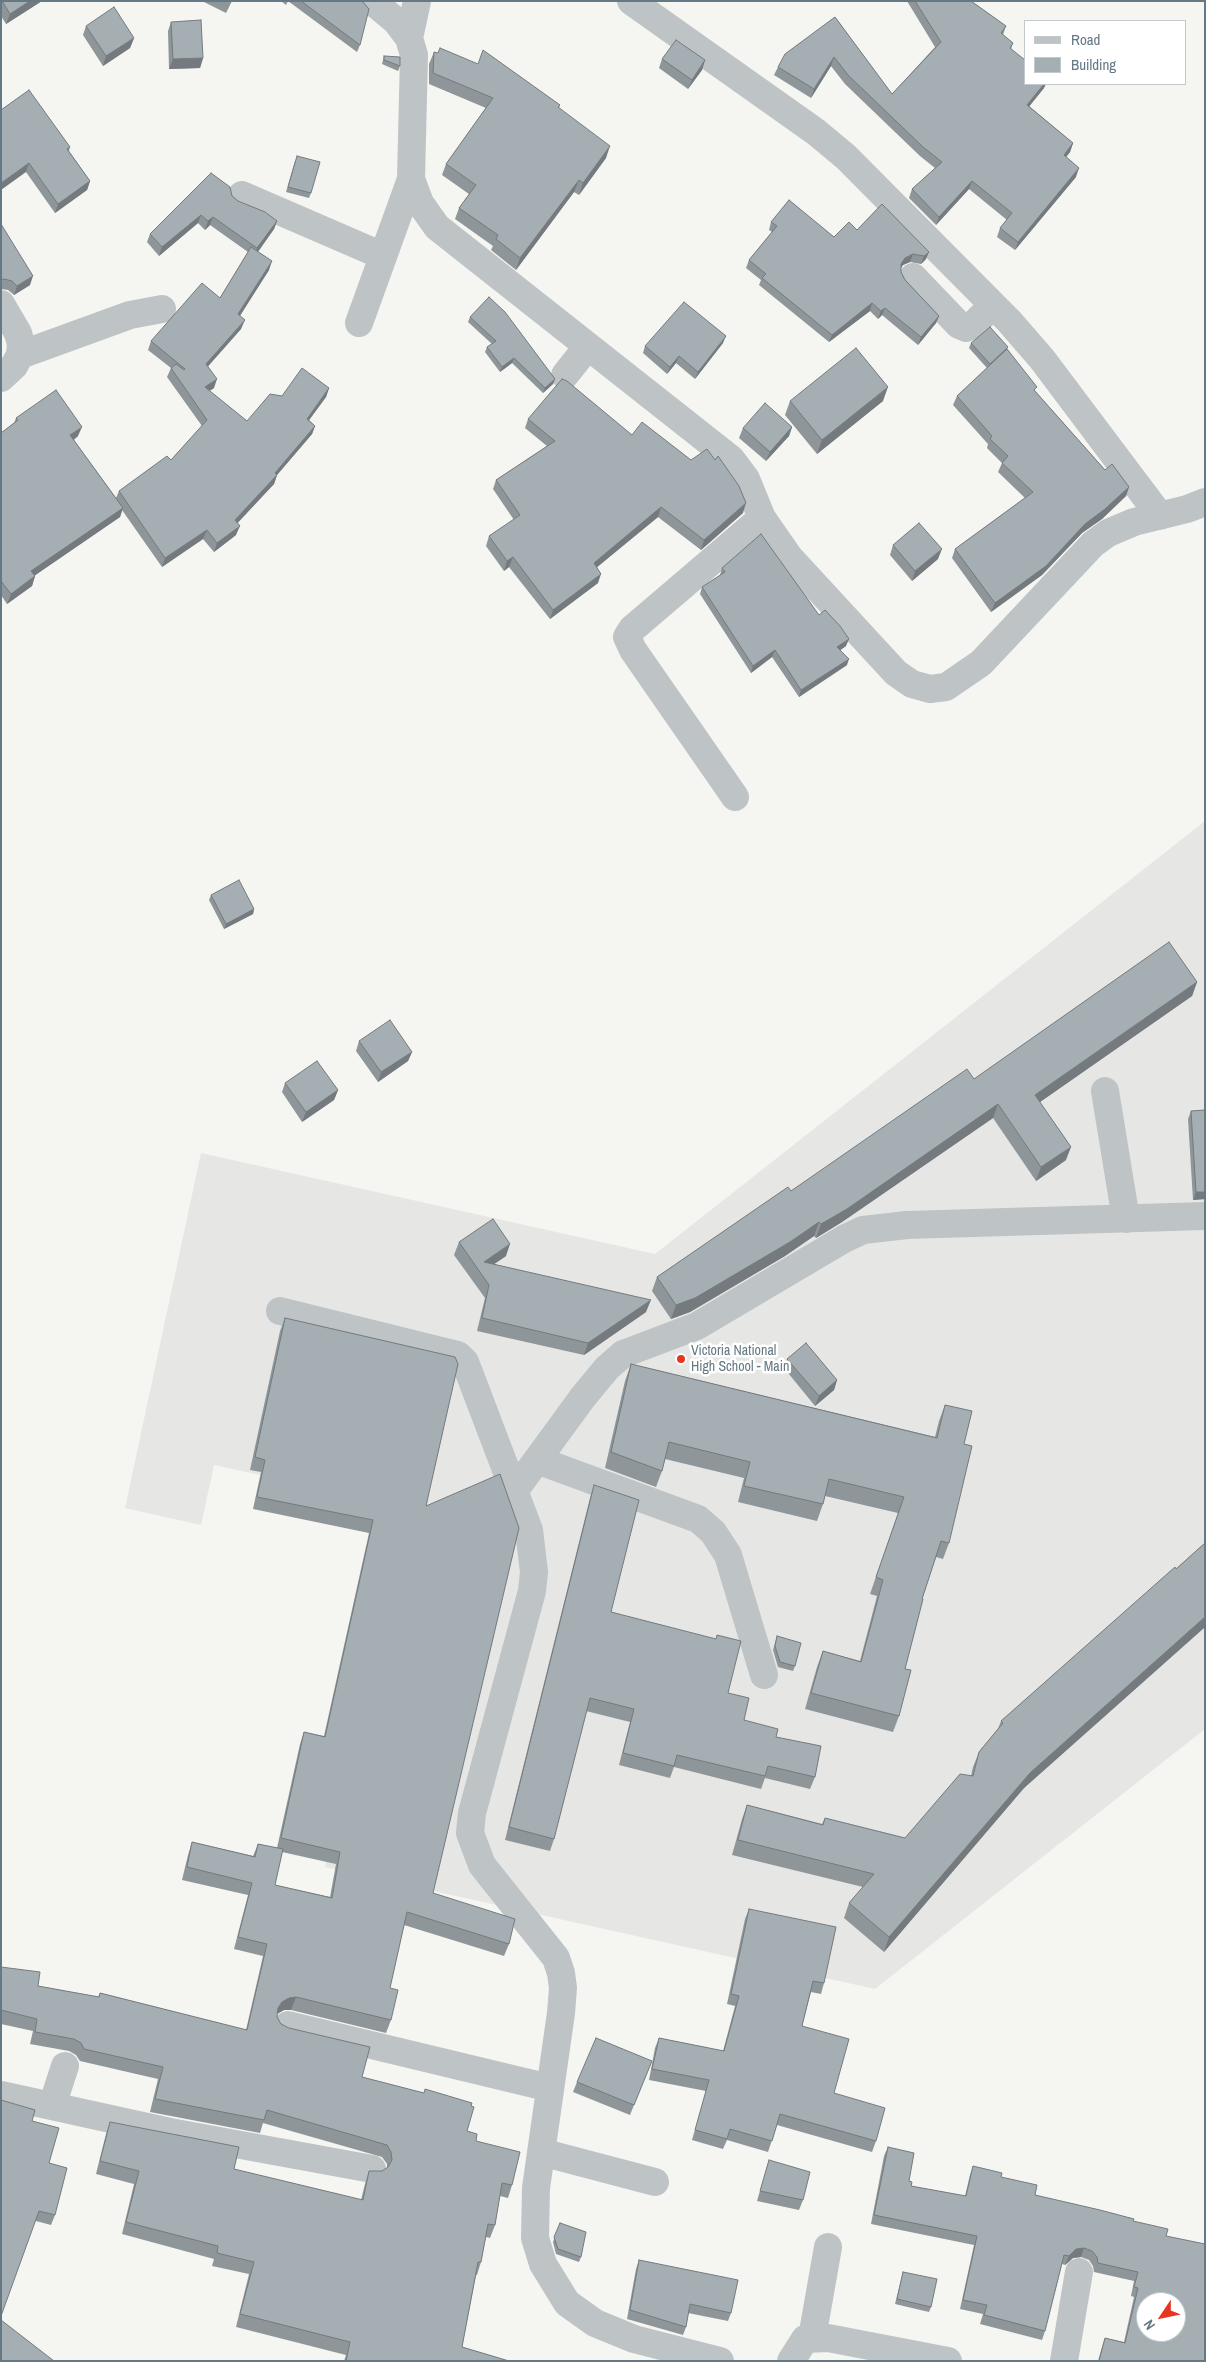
<!DOCTYPE html>
<html>
<head>
<meta charset="utf-8">
<style>
  body { margin:0 }
  #map { position:relative; width:1206px; height:2362px; overflow:hidden; background:#f5f5f1; font-family:"Archivo Narrow",sans-serif }
  canvas { display:block }
  .frame { position:absolute; inset:0; border:2px solid #647983; pointer-events:none }
  .legend { position:absolute; left:1024px; top:20px; width:162px; height:65px; box-sizing:border-box; background:#fff; border:1px solid #c1c9cd; margin:0; padding:6px 9px; list-style:none; font-size:15px; color:#647983 }
  .legend li { display:flex; align-items:center; gap:10px; height:25px }
  .legend b { width:25px; border:1px solid #c1c9cd }
  .north { position:absolute; left:1136px; top:2292px; width:50px; height:50px; box-sizing:border-box; background:#fff; border:1px solid #c1c9cd; border-radius:50%; rotate:236deg; font-size:14px; font-weight:700; line-height:20px; text-align:center; color:#647983 }
  .north::after { content:''; display:block; margin:auto; width:18px; height:22px; background:#e63620; clip-path:polygon(50% 0,100% 100%,50% 72%,0 100%) }
</style>
</head>
<body>
<div id="map">
<canvas width="1206" height="2362"></canvas>
<div class="frame"></div>
<ul class="legend">
<li><b style="height:6px;background:#bec3c6"></b>Road</li>
<li><b style="height:14px;background:#a5afb3"></b>Building</li>
</ul>
<div class="north">N</div>
</div>
<script>
const g = document.querySelector('canvas').getContext('2d');
g.lineJoin = 'round';
function fill(path, color) { g.fillStyle = color; g.fill(path, 'evenodd'); }
const poly = rows => new Path2D(rows.map(r => 'M' + r).join(''));
function strokePath(path, color, width, dash) { g.strokeStyle = color; g.lineWidth = width; g.lineCap = dash ? 'butt' : 'round'; g.setLineDash(dash || []); g.stroke(path); }
function write(font, color, halo, rows, align = 'center') {
  g.font = font + ' "Archivo Narrow",sans-serif'; g.lineWidth = 5; g.setLineDash([]); g.textBaseline = 'middle'; g.strokeStyle = halo; g.fillStyle = color; for (const [text, x, y, turn = 0] of rows) {
    g.save(); g.translate(x, y); g.rotate((+turn || 0) * Math.PI / 180); g.textAlign = isNaN(turn) ? turn : align; if (halo) g.strokeText(text, 0, 0); g.fillText(text, 0, 0); g.restore();
  }
}
const built = poly([
  [1205,821,1205,1729,875,1989,325,1867,403,1506,214,1465,201,1525,125,1508,201,1153,655,1254]
]);
const minor = poly([
  [372,1,396,21,409,38,414,55,411,179,420,203,437,227,731,459,746,479,762,518,789,557,896,673,912,684,930,689,946,687,981,663,1093,544,1108,533,1134,522,1187,509,1205,502],
  [631,1,816,132,846,157,1009,321,1042,359,1160,516],
  [409,38,417,1],
  [242,195,383,256],
  [913,277,959,325,966,328,974,324,993,305],
  [1,304,18,333,21,344,20,355,14,366,1,378],
  [359,323,411,179],
  [20,355,130,315,162,309],
  [565,375,588,346],
  [735,797,633,650,627,637,632,629,762,518],
  [1105,1091,1126,1219],
  [280,1311,458,1355,465,1362,529,1530,534,1572,532,1591,472,1813,470,1833,482,1865,556,1958,561,1973,563,1988,561,2013,536,2188,535,2238,543,2264,567,2303,595,2323,634,2339,720,2361],
  [537,1460,698,1519,713,1532,728,1555,764,1675],
  [515,1490,583,1397,607,1368,623,1354,697,1326,844,1239,863,1230,907,1225,1205,1216],
  [288,2025,550,2088],
  [1,2095,170,2132,372,2169],
  [52,2106,65,2066],
  [541,2152,655,2182],
  [812,2338,828,2247],
  [791,2361,805,2339,828,2338,948,2361],
  [1064,2361,1079,2272]
]);
const wall = poly([
  [1,1,42,1,6,24,1,16],
  [202,1,232,1,226,13],
  [281,1,288,1,286,5],
  [288,1,362,1,360,45,357,52],
  [907,1,971,1,1006,26,1003,35,1013,43,1011,49,1044,88,1029,106,1073,143,1070,152,1066,157,1076,177,1015,250,997,237,1000,228,1007,220,969,189,936,225,909,198,912,189,935,168,920,156,845,84,831,66,811,98,774,75,778,67,835,17,892,94,935,47],
  [171,22,203,58,200,68,169,69,168,31],
  [86,26,134,38,130,48,103,66,83,35],
  [434,52,560,105,559,108,606,158,579,195,574,192,516,270,491,250,493,246,455,219,459,208,469,194,442,175,446,164,486,108,429,84,429,64],
  [384,56,400,66,398,71,382,64],
  [662,59,705,60,702,70,688,89,659,68],
  [1,110,70,147,69,151,90,181,87,190,55,213,26,172],
  [295,161,311,193,309,198,286,192],
  [232,196,238,201,277,221,274,229,258,252,269,270,240,316,241,329,208,366,214,388,209,391,247,421,282,396,329,388,326,397,309,420,315,426,312,434,277,475,274,484,237,523,236,535,214,552,203,539,162,567,122,510,120,517,34,576,35,576,32,586,7,604,1,595,1,433,14,423,16,418,78,436,74,440,116,498,119,491,171,460,202,426,167,377,171,368,148,350,151,341,220,298,248,252,210,225,205,230,198,223,159,256,147,242,150,234],
  [882,204,926,259,921,264,910,262,903,265,901,268,901,272,905,280,939,316,936,323,918,345,882,315,878,319,870,311,829,342,759,285,761,280,746,268,749,260,772,232,769,230,771,222,834,237,857,230],
  [1,224,30,285,14,295,8,290,1,289],
  [470,317,555,379,553,384,543,393,512,363,500,372,485,352,487,347,492,344,468,322],
  [723,343,695,379,676,363,667,374,643,353,645,346],
  [971,343,1008,350,1036,392,1105,470,1129,487,1126,496,1102,519,1082,533,1042,575,991,612,952,558,955,549,1025,498,998,472,1002,463,987,448,988,444,953,405,957,396,987,368,969,348],
  [790,401,883,401,817,454,785,415],
  [528,419,632,435,743,513,701,550,658,517,597,567,598,583,550,619,509,567,504,571,486,546,489,536,514,520,493,489,496,480,547,446,525,428],
  [792,427,789,436,766,461,739,438,743,428],
  [893,545,938,559,912,581,890,555],
  [722,568,819,615,846,646,840,650,847,665,799,697,772,657,751,673,700,594,702,587,720,575],
  [211,895,254,909,253,914,224,929,209,900],
  [1197,982,1192,996,1040,1102,1066,1160,1036,1181,993,1118,842,1222,816,1238,814,1236,785,1256,690,1312,671,1319,652,1291,657,1277,791,1191,974,1079],
  [359,1041,412,1052,408,1061,378,1082,356,1051],
  [285,1083,338,1090,334,1100,302,1122,282,1092],
  [1205,1110,1205,1199,1193,1200,1188,1119,1191,1111],
  [459,1242,506,1256,494,1264,646,1312,584,1355,477,1331,485,1298,454,1255],
  [285,1318,426,1506,433,1893,509,1944,504,1956,404,1925,390,1988,391,2020,386,2033,291,2010,284,2010,277,2014,277,2017,281,2024,362,2077,471,2106,467,2131,512,2185,508,2198,500,2196,495,2225,490,2238,486,2237,481,2262,477,2275,476,2275,462,2347,509,2361,344,2361,346,2355,236,2327,249,2274,212,2266,214,2259,122,2234,134,2184,96,2174,106,2134,110,2122,234,2169,361,2200,365,2184,369,2171,382,2171,387,2168,387,2164,382,2157,263,2123,260,2133,150,2112,158,2079,80,2061,76,2055,69,2051,30,2044,33,2031,1,2024,1,1967,38,1986,98,1997,100,1993,246,2030,263,1956,234,1949,248,1895,182,1880,188,1855,192,1842,253,1856,258,1844,277,1848,300,1744,304,1732,324,1736,369,1533,253,1509,261,1472,250,1470,280,1331],
  [282,1852,336,1864,330,1897,275,1885],
  [787,1359,837,1380,834,1390,815,1406,784,1368],
  [631,1364,935,1437,939,1421,945,1405,964,1444,949,1543,943,1559,936,1557,922,1599,905,1669,899,1716,893,1732,805,1709,817,1667,823,1651,860,1661,877,1596,870,1594,898,1513,825,1496,823,1504,817,1521,738,1502,744,1478,665,1459,662,1471,656,1487,605,1468,625,1381],
  [594,1485,611,1612,728,1693,744,1720,776,1737,815,1777,810,1789,765,1778,761,1789,674,1767,670,1778,619,1765,630,1722,586,1711,554,1839,550,1851,505,1840,590,1498],
  [1205,1543,1205,1627,1024,1788,884,1952,844,1918,849,1903,863,1887,732,1855,742,1819,747,1805,822,1824,825,1818,905,1838,971,1776,973,1767,979,1752,998,1729,1001,1721,1176,1569],
  [777,1636,795,1666,793,1671,778,1667,773,1650],
  [749,1909,824,1983,821,1994,811,1992,802,2026,834,2093,876,2141,872,2152,777,2125,768,2152,727,2140,723,2149,692,2140,706,2091,649,2080,655,2048,659,2038,723,2051,735,2006,727,2004,745,1919],
  [648,2070,630,2115,573,2092,577,2082],
  [32,2121,49,2163,55,2215,51,2225,36,2221],
  [888,2147,909,2181,911,2186,965,2196,970,2175,973,2166,1001,2177,1035,2195,1133,2221,1166,2236,1205,2361,1098,2361,1102,2347,1105,2338,1124,2342,1134,2297,1131,2296,1134,2281,1094,2272,1093,2266,1089,2260,1081,2257,1073,2258,1065,2265,1062,2264,1045,2331,1042,2340,980,2324,983,2314,960,2309,974,2245,871,2224,884,2156],
  [769,2160,803,2200,799,2210,757,2201],
  [560,2223,581,2257,579,2262,556,2254,553,2242],
  [639,2260,731,2313,728,2321,688,2313,686,2327,683,2335,627,2319,636,2269],
  [903,2272,931,2307,929,2312,895,2304]
]);
const shadedWall = poly([
  [30,1,42,1,6,24,10,14],
  [134,38,130,48,103,66,106,56],
  [834,57,831,66,811,98,814,89],
  [203,58,200,68,169,69,173,59],
  [705,60,702,70,688,89,692,80],
  [1044,84,1046,84,1044,88,1024,113,1027,105],
  [1073,143,1070,152,1061,164,1064,155],
  [610,146,606,158,579,195,583,183],
  [29,163,26,172,1,190,1,183],
  [1079,168,1076,177,1015,250,1018,242],
  [579,180,574,192,516,270,520,258],
  [90,181,87,190,55,213,58,204],
  [972,181,969,189,936,225,939,217],
  [201,215,198,223,159,256,162,247],
  [213,217,210,225,205,230,208,221],
  [277,221,274,229,254,257,257,248],
  [929,252,926,259,921,264,924,256],
  [913,254,910,262,903,265,898,272,901,264,905,258],
  [272,261,269,270,235,323,238,314],
  [33,276,30,285,14,295,17,286],
  [872,303,870,311,829,342,832,335],
  [885,308,882,315,878,319,881,311],
  [939,316,936,323,918,345,921,337],
  [245,320,241,329,203,372,206,364],
  [726,336,723,343,695,379,698,372],
  [679,356,676,363,667,374,670,367],
  [514,358,512,363,500,372,502,367],
  [217,379,214,388,202,396,205,387],
  [555,379,553,384,543,393,545,388],
  [888,387,883,401,817,454,822,440],
  [329,388,326,397,304,427,307,419],
  [315,426,312,434,277,475,274,484,232,529,235,520],
  [82,427,78,436,67,444,70,435],
  [792,427,789,436,766,461,770,452],
  [1129,487,1126,496,1102,519,1082,533,1042,575,991,612,995,603,1085,524],
  [746,503,743,513,701,550,704,540],
  [661,507,658,517,590,573,594,563],
  [123,508,120,517,28,580,31,571],
  [240,526,236,535,214,552,217,543],
  [207,530,203,539,162,567,165,558],
  [942,549,938,559,912,581,915,571],
  [513,557,509,567,504,571,507,561],
  [601,574,598,583,550,619,553,610],
  [35,576,32,586,7,604,11,594],
  [849,639,846,646,835,654,837,647],
  [775,650,772,657,751,673,753,666],
  [849,659,847,665,799,697,801,690],
  [254,909,253,914,224,929,226,924],
  [1197,982,1192,996,1030,1109,1035,1095],
  [412,1052,408,1061,378,1082,381,1072],
  [338,1090,334,1100,302,1122,306,1112],
  [998,1104,993,1118,842,1222,816,1238,821,1224],
  [1071,1147,1066,1160,1036,1181,1041,1167],
  [1196,1192,1205,1192,1205,1199,1193,1200],
  [819,1222,814,1236,785,1256,690,1312,671,1319,676,1305],
  [510,1244,506,1256,481,1273,484,1262],
  [651,1300,646,1312,584,1355,588,1343],
  [837,1380,834,1390,815,1406,819,1396],
  [1205,1617,1205,1627,1024,1788,884,1952,889,1937,1030,1773],
  [296,1997,291,2010,284,2010,277,2014,278,2008,282,2002,289,1998],
  [1084,2248,1081,2257,1073,2258,1065,2265,1069,2256,1076,2249]
]);
const building = poly([
  [2,1,30,1,10,14,2,1],
  [301,1,362,1,369,9,360,45,301,1],
  [915,1,971,1,1006,26,1001,33,1013,43,1010,48,1025,60,1025,84,1044,84,1027,105,1073,143,1064,155,1079,168,1018,242,1000,228,1012,213,972,181,939,217,912,189,942,162,923,147,848,75,834,57,814,89,778,67,785,54,835,17,892,94,941,42,915,1],
  [114,7,134,38,106,56,86,26,114,7],
  [201,20,203,58,173,59,171,22,201,20],
  [676,40,705,60,692,80,662,59,676,40],
  [440,48,478,64,483,50,560,105,558,107,610,146,583,183,579,180,520,258,496,239,498,235,459,208,476,185,446,164,493,98,433,73,434,52,438,53,440,48],
  [384,56,400,57,400,66,384,60,384,56],
  [29,90,70,147,67,149,90,181,58,204,29,163,1,183,1,110,29,90],
  [297,156,320,162,311,193,288,187,297,156],
  [211,173,230,187,232,196,238,201,265,212,277,221,257,248,213,217,208,221,201,215,162,247,150,234,211,173],
  [789,200,834,237,849,222,857,230,882,204,929,252,924,256,913,254,905,258,901,264,901,272,905,280,939,316,921,337,885,308,881,311,872,303,832,335,762,278,766,274,749,260,777,226,771,222,789,200],
  [1,224,33,276,17,286,12,281,4,279,1,280,1,224],
  [251,247,272,261,238,314,245,320,206,364,217,379,205,387,247,421,270,394,282,396,302,368,329,388,307,419,315,426,275,473,277,475,235,520,240,526,217,543,207,530,165,558,119,491,167,456,171,460,207,420,171,368,176,364,184,370,185,369,151,341,202,283,220,298,251,247],
  [489,297,505,312,555,379,545,388,514,358,502,367,487,347,496,341,470,317,489,297],
  [684,302,726,336,698,372,679,356,670,367,645,346,684,302],
  [990,327,1008,347,990,364,971,343,990,327],
  [856,348,888,387,822,440,790,401,856,348],
  [1007,349,1037,387,1034,390,1105,470,1112,464,1129,487,1105,509,1085,524,1046,566,995,603,955,549,1033,492,1002,463,1008,456,990,439,992,436,957,396,1007,349],
  [562,379,567,381,632,435,642,422,691,460,707,449,715,460,718,456,739,486,746,503,704,540,661,507,594,563,601,574,553,610,513,557,507,561,489,536,520,515,496,480,555,441,528,419,562,379],
  [56,390,82,427,70,435,123,508,31,571,35,576,11,594,1,581,1,433,18,420,16,418,56,390],
  [765,403,792,427,770,452,743,428,765,403],
  [919,523,942,549,915,571,893,545,919,523],
  [761,534,819,615,825,610,840,626,849,639,837,647,849,659,801,690,775,650,753,666,702,587,725,572,722,568,761,534],
  [239,880,254,909,226,924,211,895,239,880],
  [1169,942,1197,982,1035,1095,1071,1147,1041,1167,998,1104,847,1209,821,1224,819,1222,790,1242,695,1298,676,1305,657,1277,788,1187,791,1191,967,1069,974,1079,1169,942],
  [390,1020,412,1052,381,1072,359,1041,390,1020],
  [317,1061,338,1090,306,1112,285,1083,317,1061],
  [1205,1110,1205,1192,1196,1192,1191,1111,1205,1110],
  [493,1219,510,1244,484,1262,651,1300,588,1343,482,1318,489,1285,459,1242,493,1219],
  [285,1318,455,1357,458,1364,426,1506,500,1474,519,1528,433,1893,515,1919,509,1944,407,1912,390,1988,398,1990,391,2020,296,1997,289,1998,282,2002,278,2008,277,2017,281,2024,289,2028,370,2047,362,2077,424,2093,425,2089,472,2103,471,2106,474,2107,467,2131,477,2134,476,2141,520,2152,512,2185,502,2183,495,2225,488,2224,481,2262,478,2262,462,2347,509,2361,346,2361,350,2342,240,2314,254,2262,217,2253,218,2246,126,2222,139,2171,100,2161,110,2122,239,2147,234,2169,363,2200,369,2171,382,2171,388,2167,392,2160,391,2152,387,2145,267,2110,264,2120,155,2099,163,2067,84,2049,81,2043,74,2039,35,2032,37,2019,1,2010,1,1967,40,1972,38,1986,99,1997,100,1993,247,2030,267,1944,238,1937,252,1883,187,1867,192,1842,255,1857,258,1844,283,1849,275,1885,332,1898,340,1852,281,1838,304,1732,325,1737,373,1520,257,1497,265,1460,255,1457,285,1318],
  [806,1343,837,1380,819,1396,787,1359,806,1343],
  [631,1364,937,1438,945,1405,972,1411,964,1444,972,1446,949,1543,941,1541,922,1599,923,1599,905,1669,911,1670,899,1716,811,1693,823,1651,861,1662,883,1580,876,1577,904,1497,829,1479,823,1504,744,1486,750,1462,669,1442,662,1471,611,1452,631,1364],
  [594,1485,639,1500,611,1612,716,1639,717,1635,741,1641,728,1693,749,1698,744,1720,778,1729,776,1737,821,1746,815,1777,768,1766,765,1776,677,1755,674,1766,623,1753,634,1709,590,1698,554,1839,509,1827,594,1485],
  [1205,1543,1205,1617,1030,1773,889,1937,849,1903,874,1874,738,1840,747,1805,823,1825,825,1818,905,1838,960,1774,973,1776,979,1752,1003,1723,1001,1721,1175,1567,1176,1569,1205,1543],
  [777,1636,801,1643,795,1666,780,1662,775,1646,777,1636],
  [749,1909,836,1927,824,1983,813,1981,802,2026,849,2039,834,2093,885,2108,876,2141,780,2114,772,2141,730,2129,727,2139,695,2130,709,2080,652,2069,659,2038,724,2051,739,1996,731,1994,749,1909],
  [596,2038,652,2061,634,2105,577,2082,596,2038],
  [1,2100,35,2110,32,2121,59,2128,49,2163,67,2168,55,2215,39,2211,1,2316,1,2100],
  [888,2147,914,2153,909,2181,912,2182,911,2186,966,2196,973,2166,1002,2173,1001,2177,1037,2185,1035,2195,1100,2210,1134,2219,1133,2221,1168,2229,1166,2236,1205,2244,1205,2361,1099,2361,1105,2338,1125,2343,1138,2288,1134,2287,1138,2272,1098,2263,1097,2257,1092,2251,1084,2248,1076,2249,1069,2256,1064,2255,1045,2331,984,2315,987,2305,963,2300,977,2236,874,2215,888,2147],
  [1146,2302,1176,2302,1176,2332,1146,2332,1146,2302],
  [769,2160,810,2172,803,2200,760,2191,769,2160],
  [560,2223,586,2232,581,2257,558,2249,554,2237,560,2223],
  [639,2260,738,2280,731,2313,690,2304,686,2327,630,2310,639,2260],
  [903,2272,937,2279,931,2307,897,2299,903,2272],
  [1,2320,54,2361,1,2361,1,2320]
]);
const markers = [
  [681,1359,5,"#e63620"]
];
const poiNames = [
  ["Victoria National",691,1351],
  ["High School - Main",691,1367]
];
fill(built, '#e6e7e5');
strokePath(minor, '#bec3c6', 28);
fill(wall, '#8e969a');
fill(shadedWall, '#747a7d');
fill(building, '#a5afb3');
strokePath(building, '#747a7d', 1);
for (const [x, y, r, color] of markers) { const dot = new Path2D(); dot.arc(x, y, r, 0, 2 * Math.PI); g.fillStyle = color; g.fill(dot); strokePath(dot, '#fff', 2); }
write('14px', '#647983', '#fff', poiNames, 'left');
</script>
</body>
</html>
